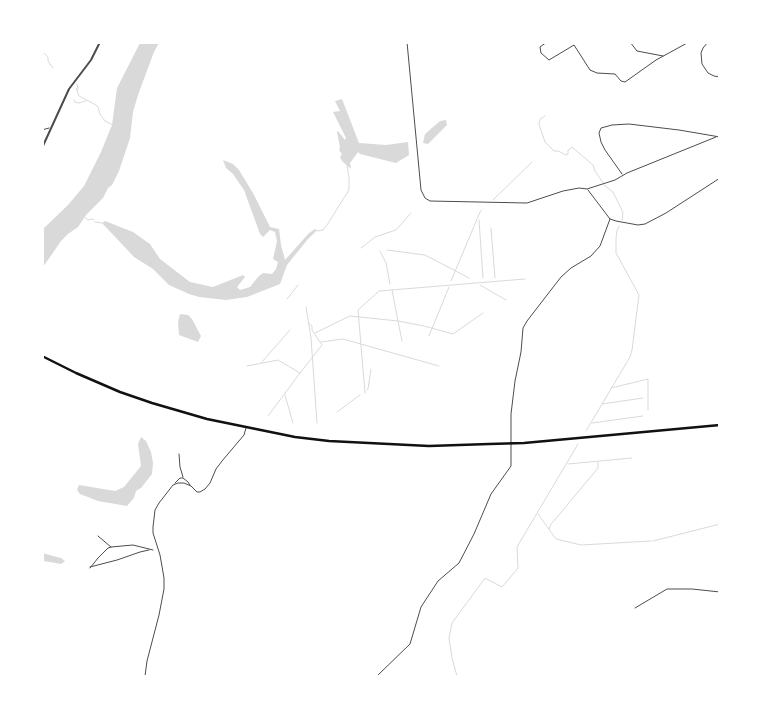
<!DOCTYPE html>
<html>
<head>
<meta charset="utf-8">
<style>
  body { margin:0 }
  #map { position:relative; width:762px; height:719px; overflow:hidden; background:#fff; font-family:Jost,sans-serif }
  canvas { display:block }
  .frame { position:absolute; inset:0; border:44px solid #fff; pointer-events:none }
</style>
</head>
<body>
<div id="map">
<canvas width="762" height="719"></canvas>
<div class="frame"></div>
</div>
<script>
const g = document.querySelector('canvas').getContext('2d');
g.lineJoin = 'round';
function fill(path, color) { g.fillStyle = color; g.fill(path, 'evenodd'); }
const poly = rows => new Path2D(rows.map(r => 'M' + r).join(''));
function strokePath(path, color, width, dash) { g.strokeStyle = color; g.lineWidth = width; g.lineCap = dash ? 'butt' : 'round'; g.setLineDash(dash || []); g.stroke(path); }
const water = poly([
  [140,43,159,43,154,52,138,95,133,112,130,138,119,171,112,185,108,188,103,198,86,215,78,227,68,234,61,241,43,267,43,231,44,228,68,205,84,186,101,152,112,125,117,88],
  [342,99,359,143,386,145,408,142,409,155,396,163,360,154,358,152,350,163,351,169,342,161,340,157,342,154,339,150,340,147,337,132,338,131,345,140,346,138,333,112,340,111,335,101],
  [446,120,447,125,428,144,423,143,425,134,440,121],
  [223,160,233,164,239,170,253,193,270,227,279,229,281,245,285,260,309,233,315,229,317,230,308,239,287,265,280,284,247,297,226,300,199,297,189,294,169,285,153,269,134,257,102,223,105,221,133,232,150,244,160,259,190,282,213,287,243,275,245,277,237,287,240,290,250,287,258,277,263,273,272,274,276,269,278,262,273,259,277,241,275,232,270,230,263,237,260,234,244,190,233,174,226,168],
  [180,314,188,315,192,319,201,336,198,342,179,335,178,322],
  [141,437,146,441,151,452,153,463,152,474,141,488,136,491,134,498,127,506,98,501,80,494,77,490,79,485,115,491,124,487,141,466,138,444],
  [42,553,61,558,65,561,61,564,44,561,43,561]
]);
const stream = poly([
  [42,51,48,57,48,61,53,68],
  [77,84,78,90],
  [76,88,79,96,96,105,98,107,100,114,105,121,113,125],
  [74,100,75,102,79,103,86,101],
  [545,116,540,119,539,124,545,142,554,151,558,151,566,155,568,154,568,150,572,147,593,165,595,171,603,183],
  [604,185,613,192,620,206,623,213,622,220],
  [493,200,532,162],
  [85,217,88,220,92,219,94,220],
  [479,220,483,278],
  [95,222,102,223],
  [491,228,495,278],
  [317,231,323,230,327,225,349,190,349,177,347,165],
  [361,248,375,237,396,230,411,213],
  [387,250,425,255,469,278],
  [380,251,386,263,390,284],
  [451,281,480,212,482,210],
  [480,285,506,300],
  [287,299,298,285],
  [306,307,311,338,317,423],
  [315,333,350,316,398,321,392,290],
  [429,336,449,287],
  [402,341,398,321,424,326,453,334,483,313],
  [321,342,343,339,439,366],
  [261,363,290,330],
  [247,366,278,360,300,373,322,345,312,330,312,326,309,323],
  [611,388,648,379,648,410],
  [367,390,368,389,371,369],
  [365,393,358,310,379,291,525,279],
  [285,395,293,423],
  [602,404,643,398],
  [337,412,360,395],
  [268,416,300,373],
  [592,423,643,416],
  [586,431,630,357,632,350,639,295,616,253,616,238,617,231,619,226],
  [568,464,632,458],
  [538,514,556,539,581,545,651,541],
  [549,529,551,524,558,516,598,468,598,462],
  [653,541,720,524],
  [457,676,452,658,449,638,452,623,485,578,502,587,518,568,517,547,578,444]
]);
const minor = poly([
  [407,42,421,190,425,198,430,201,527,203,563,191,579,188,587,189,615,180,627,173,716,137],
  [547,42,540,47,541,53,549,60,574,45,590,70,597,73,615,74,621,81,625,82,656,60,689,42],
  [630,42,637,51,663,56],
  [708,42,703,48,701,53,702,64,708,73,714,76,720,77],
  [42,130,49,128],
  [622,174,605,150,601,142,599,133,601,128,612,125,629,124,679,130,720,137],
  [588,190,610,219,616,221,638,225,645,224,666,213,720,178],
  [179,454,180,467,183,477],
  [175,483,180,478,183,478,188,482,190,485],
  [98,536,111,547],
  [90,567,117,560,140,552,149,550],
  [90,568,98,558,108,548,111,547,133,545,153,550],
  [635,608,667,589,692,589,720,592],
  [145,676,147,661,159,615,164,589,164,578,160,555,153,533,153,527,155,510,159,503,173,485,178,483,184,483,191,486,197,492,200,492,205,489,210,483,216,469,222,461,244,435,246,428],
  [377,676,410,644,421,607,438,581,459,563,474,534,491,494,511,466,511,414,515,381,521,352,523,328,527,321,561,277,571,268,591,256,600,246,610,219]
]);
const tertiary = poly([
  [42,148,69,89,91,60,100,42]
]);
const primary = poly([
  [42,356,76,373,120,392,152,403,207,419,295,437,329,441,429,446,489,444,524,443,720,425]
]);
fill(water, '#d9d9d9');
strokePath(stream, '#d9d9d9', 1);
strokePath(minor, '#4c4c4c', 1);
strokePath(tertiary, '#4c4c4c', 2);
strokePath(primary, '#111', 2.5);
</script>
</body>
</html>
